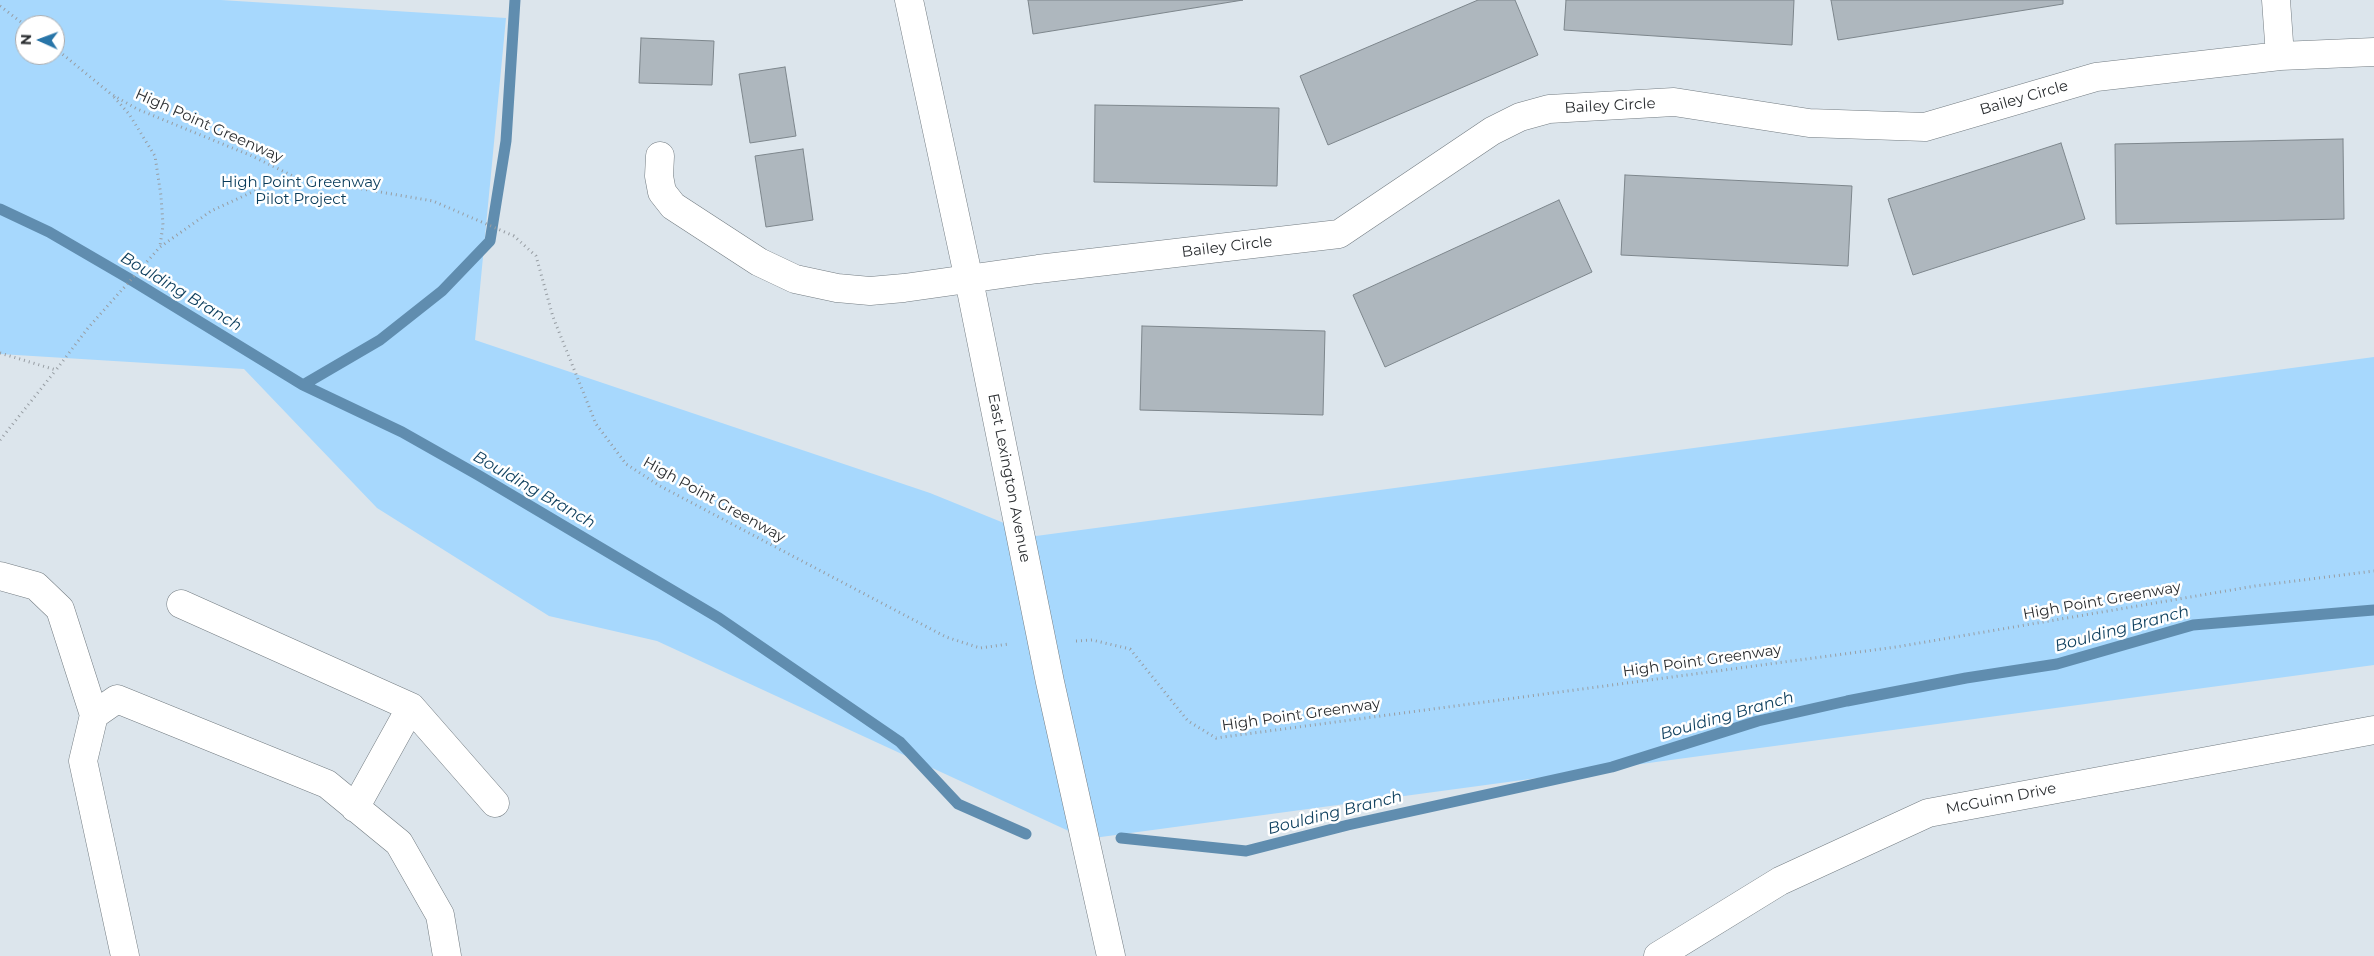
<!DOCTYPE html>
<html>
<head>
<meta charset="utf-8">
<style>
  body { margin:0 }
  #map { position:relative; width:2374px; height:956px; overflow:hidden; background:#dce5ec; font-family:Montserrat,sans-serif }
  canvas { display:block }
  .north { position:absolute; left:15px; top:15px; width:50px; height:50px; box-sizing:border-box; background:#fff; border:1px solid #aaabad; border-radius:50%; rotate:272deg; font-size:14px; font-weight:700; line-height:20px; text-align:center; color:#2b2e31 }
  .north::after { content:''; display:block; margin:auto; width:18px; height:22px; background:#2875a8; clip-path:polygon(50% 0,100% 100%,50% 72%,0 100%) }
</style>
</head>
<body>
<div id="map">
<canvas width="2374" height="956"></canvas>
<div class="north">N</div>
</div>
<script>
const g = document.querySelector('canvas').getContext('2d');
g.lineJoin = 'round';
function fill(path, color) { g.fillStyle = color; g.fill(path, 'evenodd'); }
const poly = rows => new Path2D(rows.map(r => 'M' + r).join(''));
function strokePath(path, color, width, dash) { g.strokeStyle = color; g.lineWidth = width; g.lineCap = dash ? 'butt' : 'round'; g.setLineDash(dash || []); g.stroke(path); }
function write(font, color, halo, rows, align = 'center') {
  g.font = font + ' Montserrat,sans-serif'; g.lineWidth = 5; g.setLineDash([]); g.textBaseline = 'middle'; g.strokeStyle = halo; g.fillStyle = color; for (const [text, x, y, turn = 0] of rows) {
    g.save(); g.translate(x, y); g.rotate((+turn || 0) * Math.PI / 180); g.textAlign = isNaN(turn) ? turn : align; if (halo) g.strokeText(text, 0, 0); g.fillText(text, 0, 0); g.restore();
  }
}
const green = poly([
  [0,0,221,0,506,18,475,340,930,493,1036,536,2374,357,2374,665,1086,839,657,641,549,616,377,508,244,369,0,354],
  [25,25,55,25,55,55,25,55]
]);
const stream = poly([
  [0,209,49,232,128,278,303,385,402,432,478,475,719,618,900,742,958,804,1026,834],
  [303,385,380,340,442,291,490,241,506,141,515,0],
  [1121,838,1246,851,1348,825,1612,767,1758,721,1847,701,1966,678,2057,664,2193,625,2374,610]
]);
const building = poly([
  [1028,0,1243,0,1033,34,1028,0],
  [1478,0,1515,0,1538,55,1328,145,1300,76,1478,0],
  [1566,0,1794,0,1792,45,1564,30,1566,0],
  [1831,0,2063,0,2063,4,1838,40,1831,0],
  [641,38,714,41,712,85,639,83,641,38],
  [785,67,796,136,750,143,739,74,785,67],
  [1095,105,1279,108,1277,186,1094,182,1095,105],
  [2343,139,2344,219,2116,224,2115,144,2343,139],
  [2061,143,2085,219,1913,275,1888,199,2061,143],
  [803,149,813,220,766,227,755,156,803,149],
  [1625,175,1852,186,1848,266,1621,255,1625,175],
  [1559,200,1592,272,1385,367,1353,295,1559,200],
  [1142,326,1325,331,1323,415,1140,410,1142,326]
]);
const path = poly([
  [0,6,25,25],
  [55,48,111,94,137,109,252,156,297,178],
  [114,97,129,114,155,156,161,196,163,225,160,246],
  [0,353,56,370,88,328,160,247,211,211,274,182,298,178,433,201,514,236,536,256,553,317,596,424,626,464,660,486,946,637,980,648,1009,644],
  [0,440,56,370],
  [1076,641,1092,640,1130,649,1188,721,1216,738,1896,647,2255,586,2374,571]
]);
const minor = poly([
  [2280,56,2374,52],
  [660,156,659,176,662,192,673,206,759,262,795,279,837,288,870,291,904,288,1038,269,1339,234,1492,131,1520,117,1549,109,1674,102,1809,123,1925,127,2096,77,2280,56,2276,0],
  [0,576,36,586,60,609,94,715],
  [181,604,411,707],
  [355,808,411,707,495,803],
  [125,956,83,761,94,715,117,699,327,784,399,843,440,915,447,956],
  [1658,956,1780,881,1928,813,2374,730]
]);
const major = poly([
  [909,0,969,280,1050,682,1111,956]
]);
const streetNames = [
  ["Bailey Circle",2024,98,-16],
  ["Bailey Circle",1610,106,-3],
  ["High Point Greenway",209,126,24],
  ["Bailey Circle",1227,247,-7],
  ["East Lexington Avenue",1009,478,79],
  ["High Point Greenway",714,500,29],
  ["High Point Greenway",2102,601,-10],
  ["High Point Greenway",1702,661,-8],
  ["High Point Greenway",1301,715,-8],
  ["McGuinn Drive",2001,799,-11]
];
const parkNames = [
  ["High Point Greenway",301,183],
  ["Pilot Project",301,200]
];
const waterNames = [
  ["Boulding Branch",181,292,31],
  ["Boulding Branch",534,490,30],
  ["Boulding Branch",2122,629,-15],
  ["Boulding Branch",1727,716,-16],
  ["Boulding Branch",1335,813,-14]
];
fill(green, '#a7d8fd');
strokePath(stream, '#608daf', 11);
fill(building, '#aeb7be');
strokePath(building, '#7d868c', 1);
strokePath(minor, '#737c82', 29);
strokePath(major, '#737c82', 29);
strokePath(path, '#979da3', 3, [1, 4]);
strokePath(minor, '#fff', 28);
strokePath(major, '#fff', 28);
write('15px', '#2b2e31', '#fff', streetNames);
write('15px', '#083b5a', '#fff', parkNames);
write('italic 16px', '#0f405f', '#fff', waterNames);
</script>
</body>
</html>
